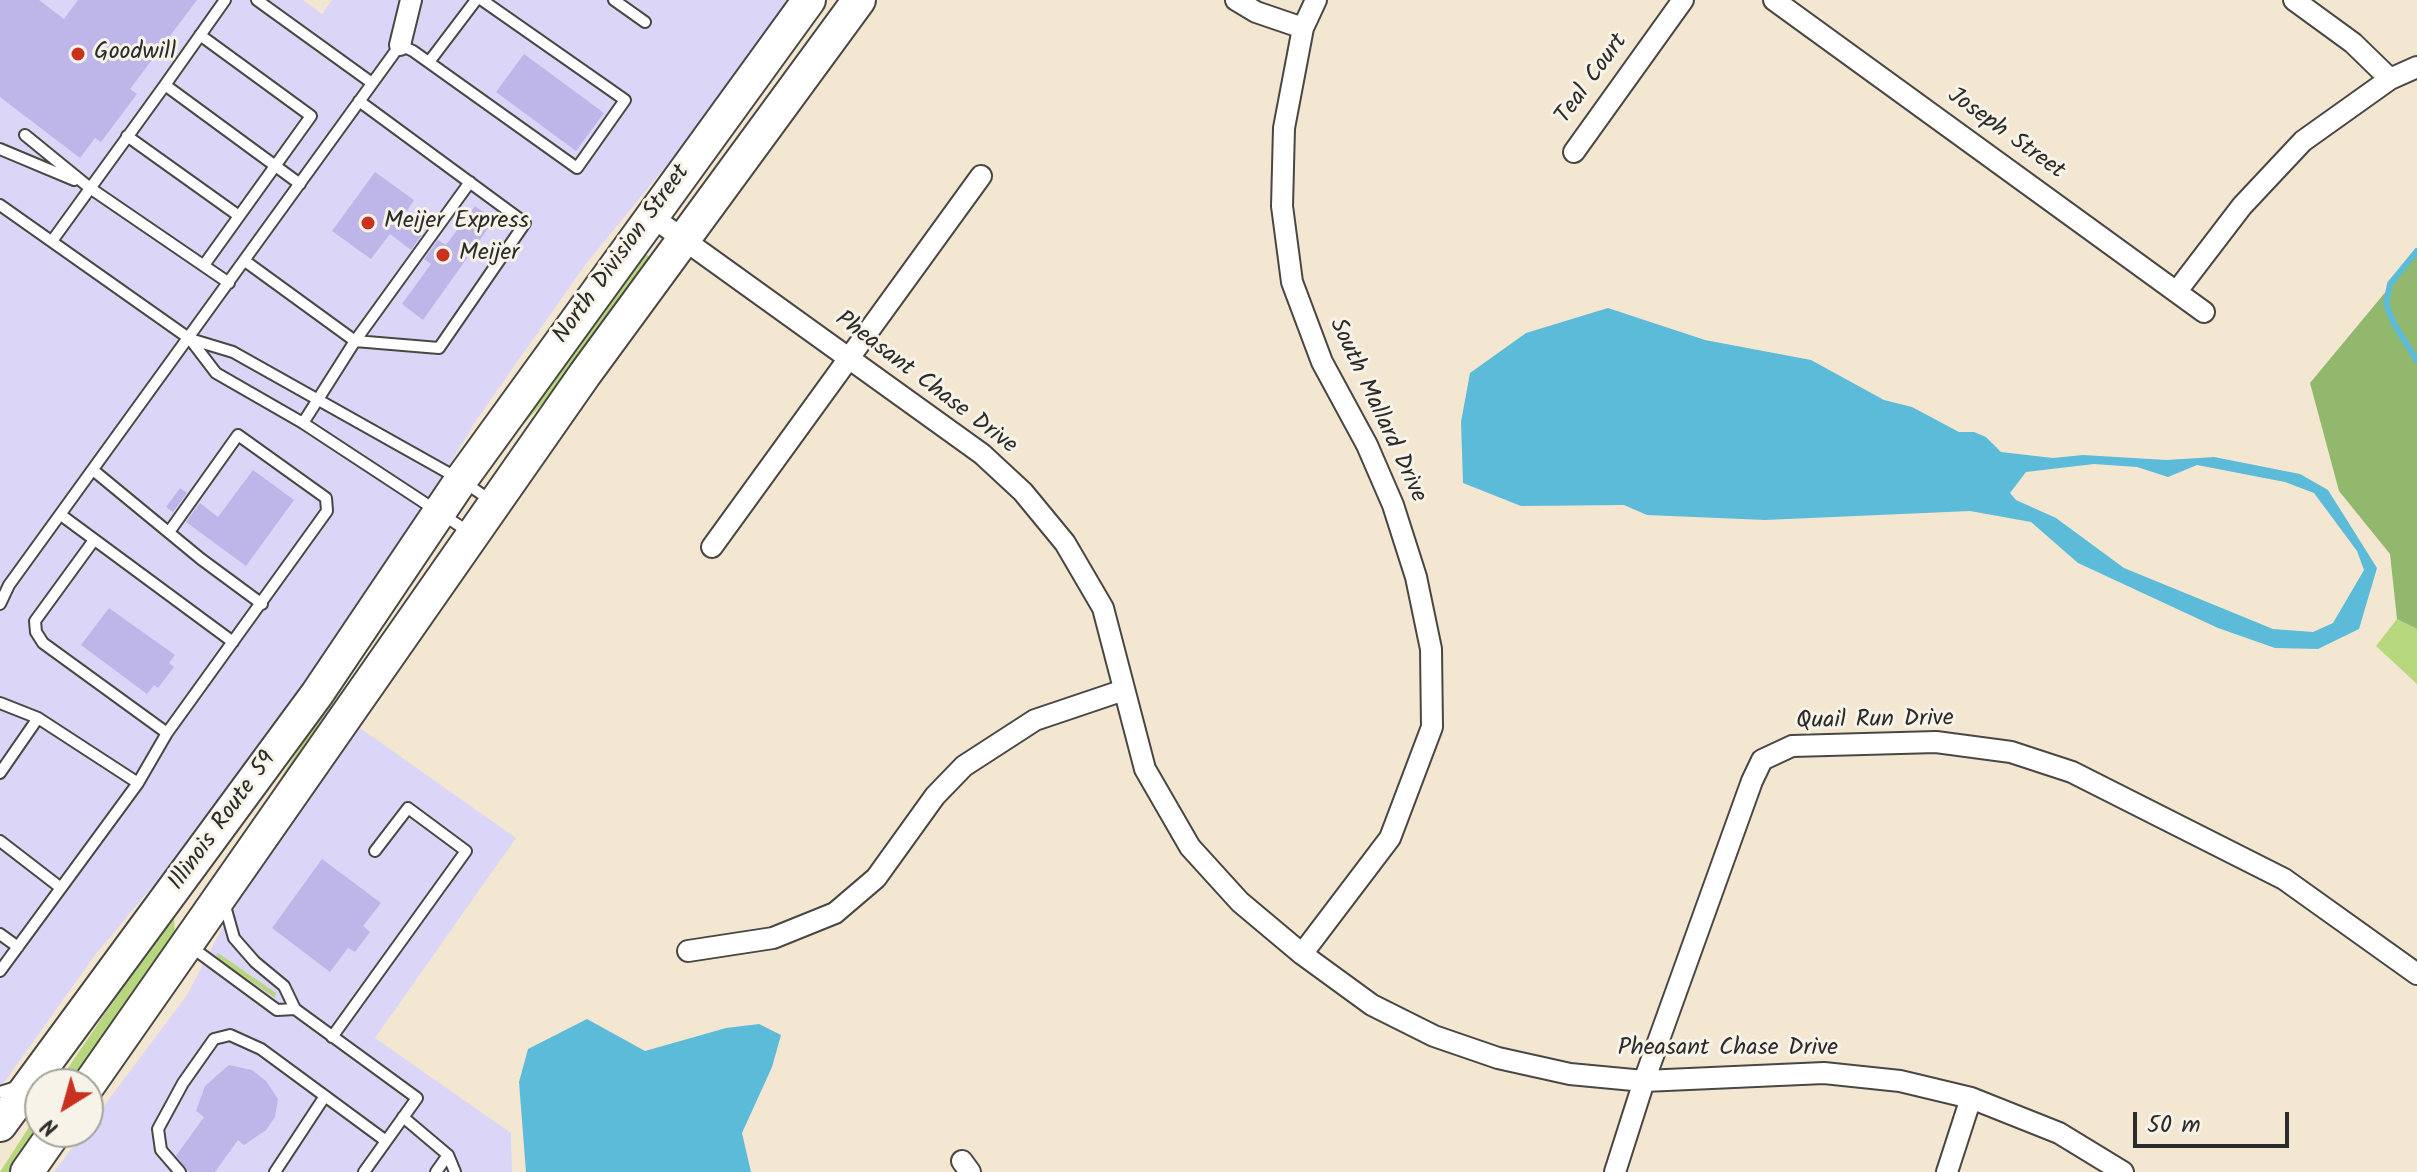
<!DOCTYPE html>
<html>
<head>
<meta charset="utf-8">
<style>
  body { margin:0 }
  #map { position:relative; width:2417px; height:1172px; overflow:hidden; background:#f4e7d1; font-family:Kalam,sans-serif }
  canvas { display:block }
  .north { position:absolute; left:24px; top:1068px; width:80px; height:80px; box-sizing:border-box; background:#f7f3e8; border:2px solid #a5a39c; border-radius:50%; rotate:217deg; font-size:22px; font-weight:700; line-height:32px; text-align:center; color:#2b2b2b }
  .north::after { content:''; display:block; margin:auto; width:28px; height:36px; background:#c8321e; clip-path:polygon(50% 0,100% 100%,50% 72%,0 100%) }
  .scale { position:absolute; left:2133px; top:1112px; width:156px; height:36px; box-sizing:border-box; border:4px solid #2b2b2b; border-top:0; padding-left:10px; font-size:24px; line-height:28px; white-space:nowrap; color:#2b2b2b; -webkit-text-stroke:6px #f7f3e8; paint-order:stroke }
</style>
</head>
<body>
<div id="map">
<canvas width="2417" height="1172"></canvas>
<div class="north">N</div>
<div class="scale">50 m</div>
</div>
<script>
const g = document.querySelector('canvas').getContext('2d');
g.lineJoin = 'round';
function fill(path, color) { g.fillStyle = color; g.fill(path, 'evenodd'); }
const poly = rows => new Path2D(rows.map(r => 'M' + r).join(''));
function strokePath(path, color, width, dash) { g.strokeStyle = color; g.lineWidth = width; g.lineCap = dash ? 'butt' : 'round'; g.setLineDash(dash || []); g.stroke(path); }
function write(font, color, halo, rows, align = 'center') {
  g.font = font + ' Kalam,sans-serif'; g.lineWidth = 6; g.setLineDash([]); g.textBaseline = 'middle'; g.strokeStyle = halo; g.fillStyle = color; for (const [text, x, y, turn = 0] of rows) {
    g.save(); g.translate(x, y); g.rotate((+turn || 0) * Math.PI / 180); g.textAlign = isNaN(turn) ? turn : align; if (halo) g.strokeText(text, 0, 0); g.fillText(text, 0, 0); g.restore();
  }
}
const built = poly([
  [0,0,303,0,322,14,332,0,793,0,716,105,585,265,475,422,385,574,237,786,95,955,0,1088],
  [360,728,516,838,375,1038,511,1133,512,1172,54,1172,84,1132,88,1132,88,1127,187,995,237,900]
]);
const green = poly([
  [646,254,653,260,572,371,501,449],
  [425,558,428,559,223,870,329,701],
  [2397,619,2417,629,2417,684,2376,646],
  [174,912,175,942,74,1084,57,1084],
  [218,953,276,993,275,998,221,961,216,955],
  [40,1110,40,1131,11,1172,0,1172]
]);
const forest = poly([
  [2417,254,2417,629,2397,619,2390,554,2339,491,2310,383]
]);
const water = poly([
  [1608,308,1705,340,1811,360,1884,400,1912,407,1959,432,1974,432,1986,437,2001,452,2053,458,2083,455,2167,460,2214,457,2300,474,2328,490,2377,568,2359,629,2318,649,2275,648,2218,628,2078,563,2031,522,1970,511,1765,520,1647,515,1624,505,1521,506,1463,483,1461,422,1470,373,1526,333],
  [2094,464,2137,467,2168,477,2197,465,2285,482,2314,493,2357,551,2364,570,2333,623,2313,632,2273,629,2124,568,2056,518,2016,500,2010,493,2026,472],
  [587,1019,645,1051,726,1028,759,1024,781,1035,772,1067,742,1133,751,1172,526,1172,519,1082,528,1049]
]);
const stream = poly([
  [2417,251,2390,284,2386,304,2394,324,2417,361]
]);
const building = poly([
  [0,0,39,0,64,19,78,0,197,0,130,89,137,94,101,142,95,138,80,158,0,97],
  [524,54,604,113,576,151,496,92],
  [375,172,414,200,404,215,425,230,411,250,390,234,371,259,332,231],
  [475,206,494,220,423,320,402,304,431,264,424,259,438,240,446,245],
  [253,470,294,500,246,566,186,522,200,503,218,517],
  [180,488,187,493,173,512,166,507],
  [109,608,175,655,169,663,174,667,158,688,154,685,147,694,81,645],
  [322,859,381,903,363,926,370,932,355,952,348,948,330,972,272,928],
  [229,1065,252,1070,266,1081,278,1099,275,1117,266,1130,244,1145,238,1140,215,1172,189,1172,176,1156,204,1117,196,1111,205,1086]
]);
const lane = poly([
  [257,0,372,83],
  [614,0,645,22],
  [200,35,311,116,204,265],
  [429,62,476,0],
  [165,85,225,0],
  [25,135,90,188,229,283],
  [127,136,239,216],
  [0,149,74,180],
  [0,205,190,339,233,352,461,480,493,502],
  [52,241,165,85,300,184],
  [245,261,355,341,303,423],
  [190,339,216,373,303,423,469,532],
  [355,341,439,348,525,223,359,101],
  [355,341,470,182],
  [93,470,201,559,262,604],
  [61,515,233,642],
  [94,540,35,621,36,632,43,643,167,733,327,511,326,498,238,435,169,532],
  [0,604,9,585,400,45,413,51,577,168,625,100,482,0],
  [0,703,38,718,138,783,167,733],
  [0,773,38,718],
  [0,841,61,888],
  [225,906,234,938,255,962,284,986,295,1009,417,1098,364,1172],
  [0,934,18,947],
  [190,946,277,1010,295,1009],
  [0,971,138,783],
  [332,1037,466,851,408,808,375,851],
  [0,1092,19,1086],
  [403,1117,448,1155,436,1172],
  [448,1155,455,1172],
  [180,1172,161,1150,158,1129,183,1083,214,1039,230,1035,261,1049,386,1141],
  [275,1172,325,1096]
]);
const street = poly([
  [1236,0,1256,12,1303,28],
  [1774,0,2204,312],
  [2294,0,2353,43,2390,79],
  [400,45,411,0],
  [1574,152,1683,0],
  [651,216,982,454,1023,492,1065,543,1103,608,1145,769,1190,847,1240,902,1302,954,1372,1005,1434,1036,1498,1058,1570,1074,1644,1081,1824,1073,1900,1081,1971,1098,2059,1133,2123,1172],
  [2177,291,2242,206,2303,141,2390,79,2417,67],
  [712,547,981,176],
  [688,951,773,938,835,913,876,878,935,796,964,766,1035,720,1124,690],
  [1302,954,1390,838,1432,727,1431,649,1416,577,1393,505,1367,445,1322,362,1292,282,1282,206,1284,128,1303,28,1316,0],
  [962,1161,970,1172],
  [1615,1172,1644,1081,1752,781,1762,760,1792,746,1936,742,2011,752,2072,772,2284,879,2417,974],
  [1947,1172,1971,1098]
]);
const primary = poly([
  [88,1086,585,374,859,0],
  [0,1125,317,694,461,480,809,0],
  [27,1172,55,1132]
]);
const markers = [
  [78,54,8,"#c8321e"],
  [368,223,8,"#c8321e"],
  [443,255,8,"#c8321e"]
];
const poiNames = [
  ["Goodwill",94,54],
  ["Meijer Express",384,223],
  ["Meijer",459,255]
];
const streetNames = [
  ["Teal Court",1593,80,-54],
  ["Joseph Street",2005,135,36],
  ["North Division Street",623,255,-54],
  ["Pheasant Chase Drive",925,384,37],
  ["South Mallard Drive",1376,411,65],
  ["Quail Run Drive",1875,722,-1],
  ["Illinois Route 59",224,822,-54],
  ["Pheasant Chase Drive",1728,1050]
];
fill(built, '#dbd6f7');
fill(green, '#b7d77e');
fill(forest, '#91b86d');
fill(water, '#5bbbd9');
strokePath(stream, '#5bbbd9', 6);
fill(building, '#beb6e9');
strokePath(lane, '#494744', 14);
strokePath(street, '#494744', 24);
strokePath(primary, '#494744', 36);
strokePath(lane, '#fff', 10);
strokePath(street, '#fff', 20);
strokePath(primary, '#fff', 32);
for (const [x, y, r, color] of markers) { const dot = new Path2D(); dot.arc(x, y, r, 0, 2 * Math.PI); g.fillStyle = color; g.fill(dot); strokePath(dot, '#f7f3e8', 3); }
write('24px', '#2b2b2b', '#f7f3e8', poiNames, 'left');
write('24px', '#2b2b2b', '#f7f3e8', streetNames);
</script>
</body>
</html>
